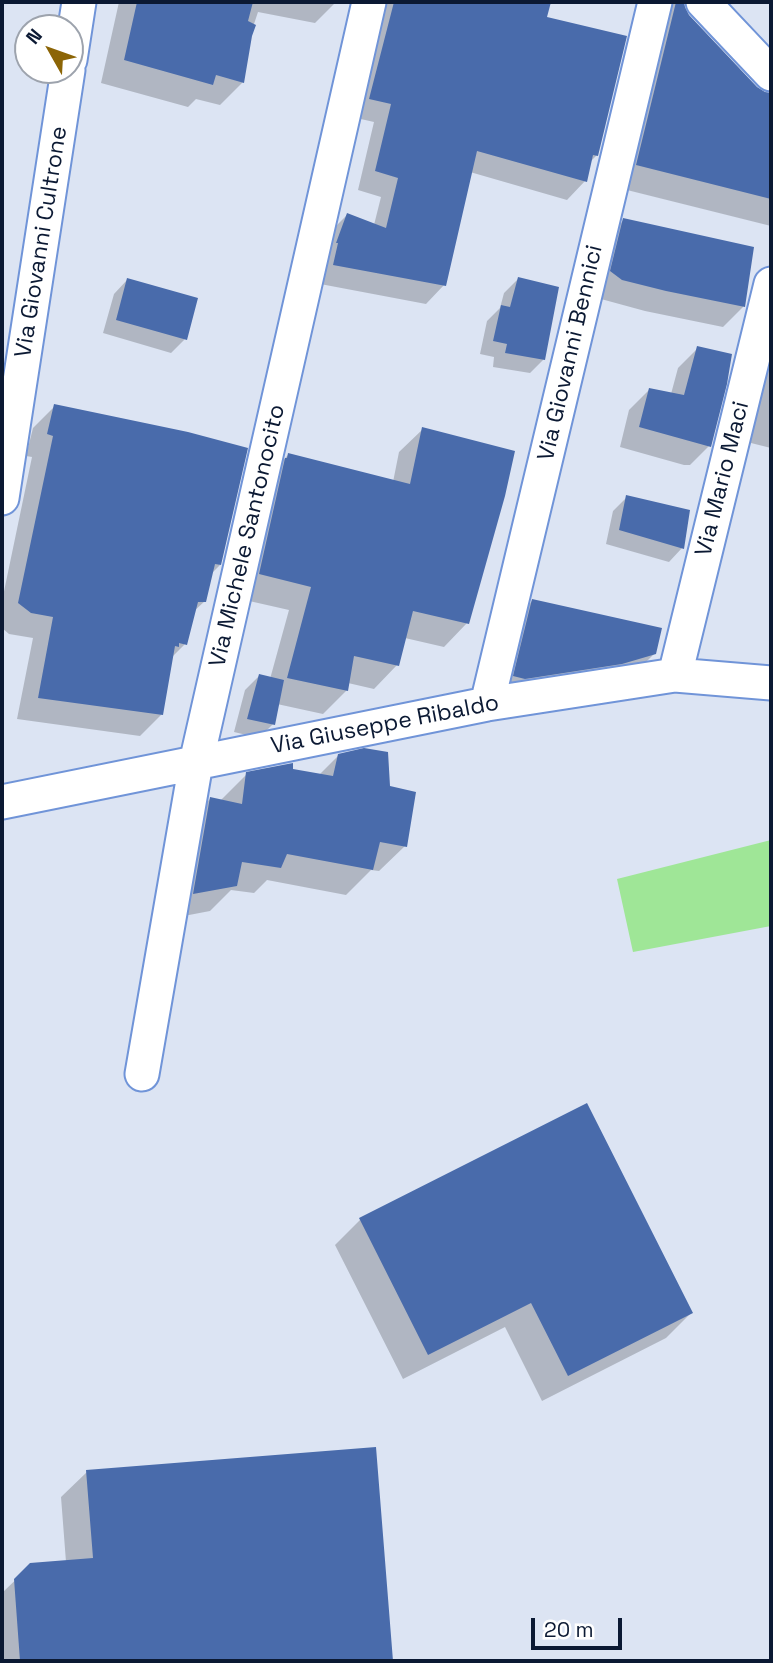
<!DOCTYPE html>
<html>
<head>
<meta charset="utf-8">
<style>
  body { margin:0 }
  #map { position:relative; width:773px; height:1663px; overflow:hidden; background:#dce4f3; font-family:"Space Grotesk",sans-serif }
  canvas { display:block }
  .frame { position:absolute; inset:0; border:4px solid #0b1933; pointer-events:none }
  .north { position:absolute; left:14px; top:14px; width:70px; height:70px; box-sizing:border-box; background:#fff; border:2px solid #9da3ad; border-radius:50%; rotate:310deg; font-size:19px; font-weight:700; line-height:28px; text-align:center; color:#0b1933 }
  .north::after { content:''; display:block; margin:auto; width:24px; height:32px; background:#8c6506; clip-path:polygon(50% 0,100% 100%,50% 72%,0 100%) }
  .scale { position:absolute; left:531px; top:1618px; width:91px; height:32px; box-sizing:border-box; border:4px solid #0b1933; border-top:0; padding-left:9px; font-size:21px; line-height:24px; white-space:nowrap; color:#0b1933; -webkit-text-stroke:5px #fff; paint-order:stroke }
</style>
</head>
<body>
<div id="map">
<canvas width="773" height="1663"></canvas>
<div class="frame"></div>
<div class="north">N</div>
<div class="scale">20 m</div>
</div>
<script>
const g = document.querySelector('canvas').getContext('2d');
g.lineJoin = 'round';
function fill(path, color) { g.fillStyle = color; g.fill(path, 'evenodd'); }
const poly = rows => new Path2D(rows.map(r => 'M' + r).join(''));
function strokePath(path, color, width, dash) { g.strokeStyle = color; g.lineWidth = width; g.lineCap = dash ? 'butt' : 'round'; g.setLineDash(dash || []); g.stroke(path); }
function write(font, color, halo, rows, align = 'center') {
  g.font = font + ' "Space Grotesk",sans-serif'; g.lineWidth = 5; g.setLineDash([]); g.textBaseline = 'middle'; g.strokeStyle = halo; g.fillStyle = color; for (const [text, x, y, turn = 0] of rows) {
    g.save(); g.translate(x, y); g.rotate((+turn || 0) * Math.PI / 180); g.textAlign = isNaN(turn) ? turn : align; if (halo) g.strokeText(text, 0, 0); g.fillText(text, 0, 0); g.restore();
  }
}
const green = poly([
  [771,840,771,926,633,952,617,879]
]);
const shadow = poly([
  [119,2,336,2,315,23,258,12,250,36,243,82,220,105,196,99,188,107,101,83],
  [381,2,549,2,545,19,597,155,589,163,585,181,567,200,470,172,444,285,426,304,315,283,329,233,347,215,374,225,381,197,358,190,374,122,352,117],
  [671,2,683,2,682,6,688,16,756,89,764,94,771,94,771,226,615,187],
  [624,220,752,248,743,307,723,327,645,311,601,299,591,291,603,240],
  [518,279,544,359,530,373,493,367,494,357,480,354,487,321,500,308,504,293],
  [127,280,185,339,171,353,103,333,114,294],
  [771,314,771,448,747,442],
  [698,348,710,445,690,465,684,465,620,447,629,410,650,389,671,394,678,368],
  [55,406,220,565,211,574,205,601,193,612,185,644,171,658,162,714,140,736,17,719,33,638,9,634,2,628,2,601,32,457,26,456,33,428],
  [423,429,467,623,444,647,405,638,397,665,374,689,348,683,347,690,323,714,277,704,273,724,259,738,234,732,245,690,259,676,270,679,289,610,236,598,265,479,288,455,393,482,399,452],
  [627,497,682,548,669,562,606,544,613,511],
  [532,601,655,653,634,674,504,698,512,622],
  [339,755,389,787,405,846,379,871,371,870,346,895,267,880,254,893,231,890,210,911,168,919,185,825,210,799,221,800,247,774,292,771,319,775],
  [360,1220,691,1313,666,1338,542,1401,505,1327,403,1379,335,1245],
  [375,1449,391,1661,2,1661,2,1593,31,1565,66,1562,61,1497,87,1472]
]);
const building = poly([
  [137,2,253,2,248,21,256,25,252,36,244,83,216,75,213,85,124,60],
  [394,2,551,2,547,17,627,36,598,156,593,155,587,182,477,151,446,286,333,265,338,243,336,243,347,213,386,228,398,178,375,171,391,104,369,99],
  [676,2,684,2,685,7,689,15,757,87,765,92,771,93,771,199,636,165],
  [623,218,754,247,745,307,666,291,622,280,610,271],
  [518,277,559,287,545,360,505,353,507,344,493,341,501,305,510,307],
  [127,278,198,298,187,340,116,320],
  [697,346,732,354,727,384,711,447,639,427,649,388,684,395],
  [54,404,188,432,248,448,221,565,215,564,206,602,198,602,187,645,179,643,179,647,175,646,163,715,38,698,53,617,31,613,18,603,53,436,47,434],
  [422,427,515,451,505,496,469,624,413,611,399,666,354,656,348,691,287,678,311,587,259,574,285,458,287,458,288,453,410,484],
  [626,495,690,510,684,549,619,530],
  [532,599,662,628,656,654,622,664,525,679,513,676],
  [259,674,284,680,275,725,247,719],
  [364,748,388,752,390,786,416,792,407,847,380,842,373,870,287,854,281,868,242,862,237,886,193,894,210,797,242,804,246,772,293,763,293,769,333,776,338,754],
  [587,1103,693,1313,568,1376,531,1303,428,1355,359,1218],
  [376,1447,393,1661,20,1661,14,1579,30,1563,93,1558,86,1470]
]);
const minor = poly([
  [703,2,771,74],
  [70,60,79,2],
  [2,498,68,70],
  [675,675,771,284],
  [487,704,655,2],
  [2,802,487,704,675,675,771,683],
  [142,1074,196,763,369,2]
]);
const streetNames = [
  ["Via Giovanni Cultrone",42,242,-81],
  ["Via Giovanni Bennici",571,353,-77],
  ["Via Mario Maci",723,479,-76],
  ["Via Michele Santonocito",248,536,-77],
  ["Via Giuseppe Ribaldo",385,725,-11]
];
fill(green, '#9fe697');
fill(shadow, '#0003');
fill(building, '#496bab');
strokePath(minor, '#7094d8', 37);
strokePath(minor, '#fff', 33);
write('23px', '#0b1933', '#fff', streetNames);
</script>
</body>
</html>
